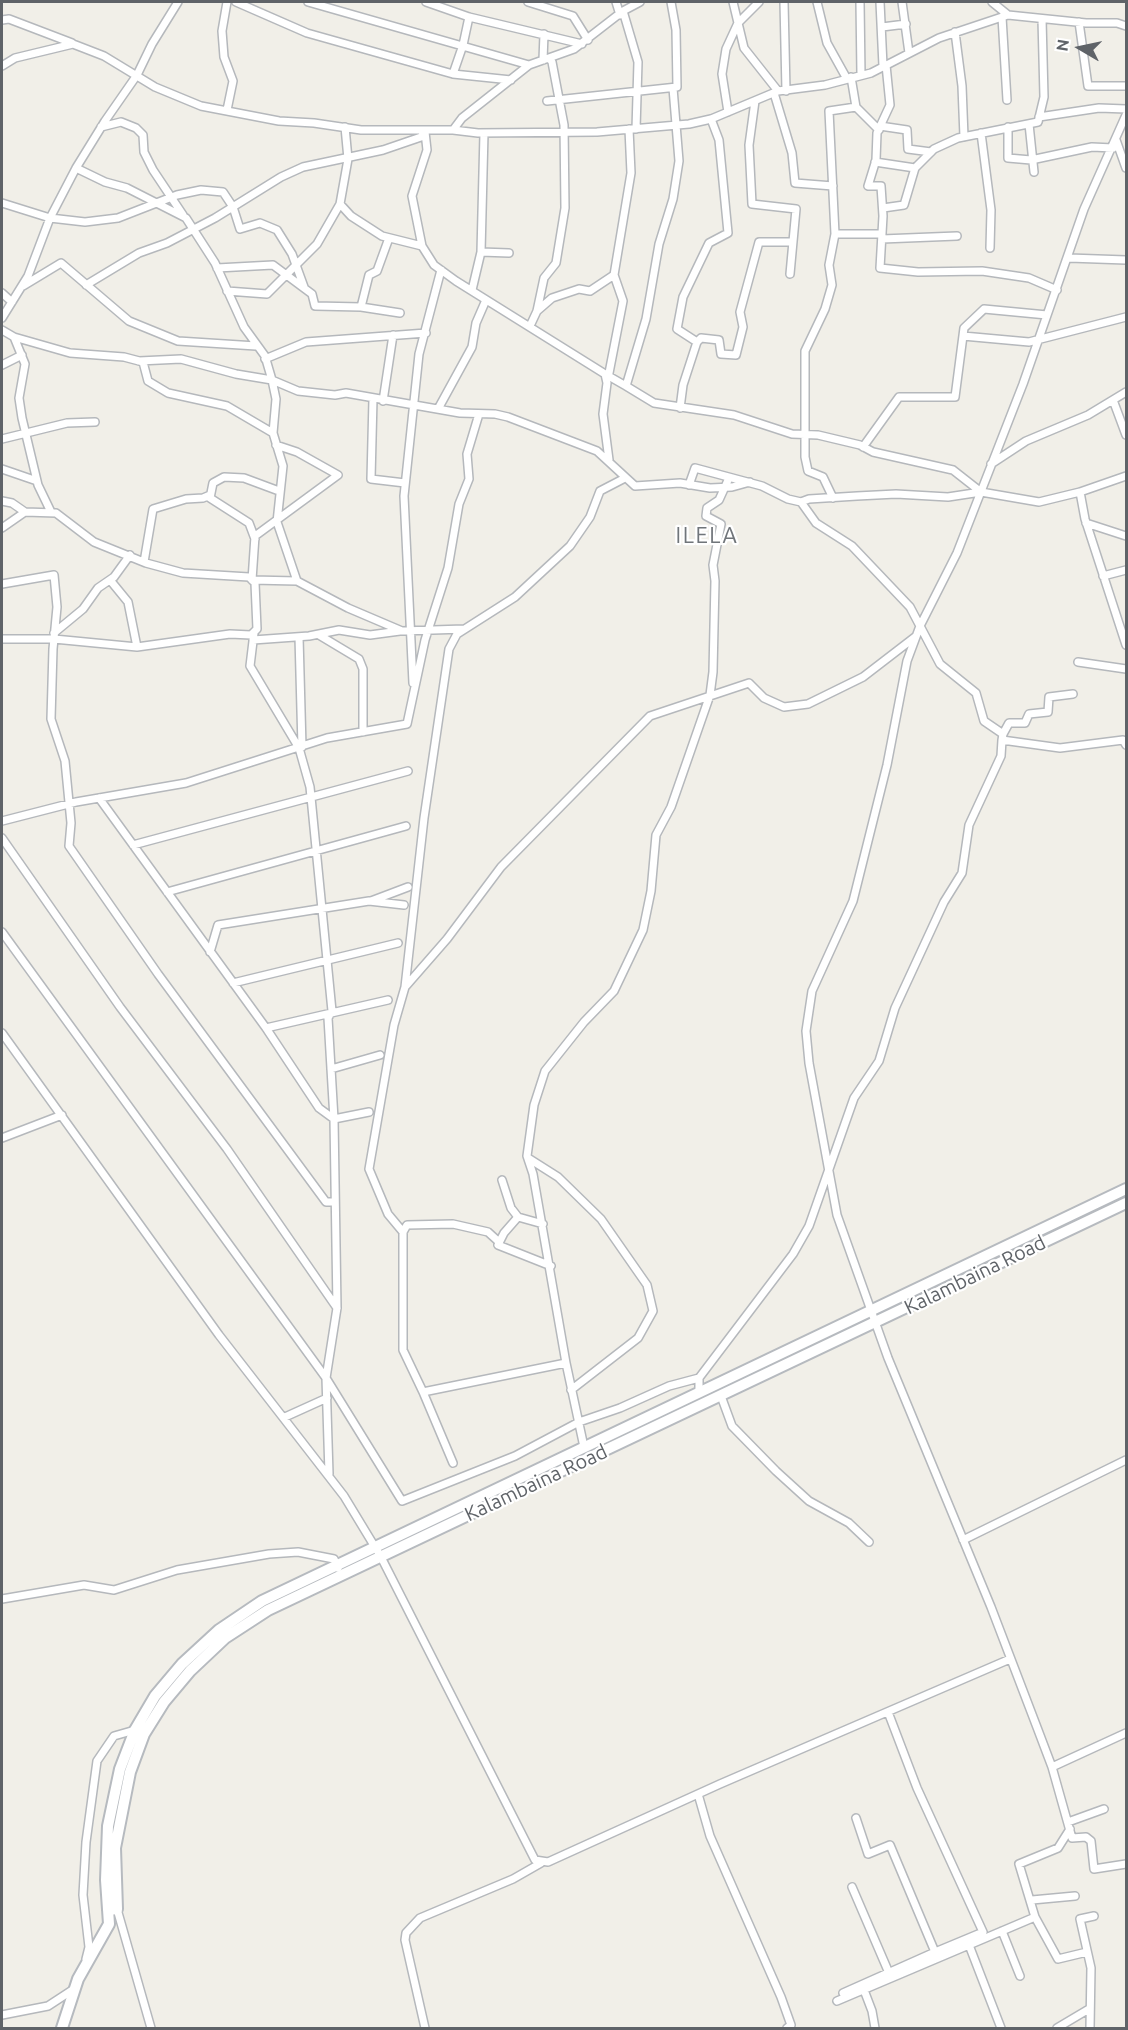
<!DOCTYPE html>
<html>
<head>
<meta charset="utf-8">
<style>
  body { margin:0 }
  #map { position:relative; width:1128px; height:2030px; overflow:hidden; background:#f1efe8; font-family:Ubuntu,sans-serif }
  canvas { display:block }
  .frame { position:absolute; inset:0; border:3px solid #5f6368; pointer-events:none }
  .north { position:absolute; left:1050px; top:18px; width:60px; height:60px; -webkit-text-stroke:4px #fff; paint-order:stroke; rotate:279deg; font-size:16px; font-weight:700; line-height:24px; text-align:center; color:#5f6368 }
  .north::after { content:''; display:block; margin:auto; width:21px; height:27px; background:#5f6368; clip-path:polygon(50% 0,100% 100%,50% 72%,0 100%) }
</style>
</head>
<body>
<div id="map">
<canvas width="1128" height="2030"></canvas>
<div class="frame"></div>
<div class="north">N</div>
</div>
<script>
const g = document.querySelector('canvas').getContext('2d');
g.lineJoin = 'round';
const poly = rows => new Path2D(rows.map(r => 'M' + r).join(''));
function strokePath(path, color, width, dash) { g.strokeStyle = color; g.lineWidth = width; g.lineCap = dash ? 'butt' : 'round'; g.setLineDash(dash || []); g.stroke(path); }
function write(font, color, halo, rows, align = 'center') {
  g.font = font + ' Ubuntu,sans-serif'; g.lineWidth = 4.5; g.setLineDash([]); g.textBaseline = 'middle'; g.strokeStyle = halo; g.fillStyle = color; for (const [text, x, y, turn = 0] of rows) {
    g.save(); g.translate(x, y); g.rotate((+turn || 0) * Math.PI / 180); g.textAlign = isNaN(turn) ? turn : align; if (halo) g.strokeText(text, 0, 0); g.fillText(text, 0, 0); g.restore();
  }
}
const street = poly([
  [236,2,307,33,453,74],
  [308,2,529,65],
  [426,2,469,17,582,44],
  [528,2,573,16,588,40],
  [616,2,620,15],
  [733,2,744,48,778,91],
  [784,2,786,91],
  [817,2,827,43,847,79],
  [860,2,861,75],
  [880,2,883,66],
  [902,2,909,53],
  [992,2,1008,15],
  [623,11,638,62,636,129],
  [469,17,463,45,453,74,511,80],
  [1002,17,1007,100],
  [2,20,9,19,72,43],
  [1079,22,1088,86,1126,86],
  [882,27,906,24],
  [955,32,962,86,964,137],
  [543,60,544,34],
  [886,65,890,105,877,133,876,160,868,186,881,186,883,216,880,268,918,272,982,271,1029,278,1057,290],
  [2,66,15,58,73,44,104,56,155,87,201,106,279,121,314,123,361,130,453,130,462,118,529,65,574,49,623,11,640,2],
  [673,88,679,161,673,199,659,244,646,319,626,386,654,403,734,415,792,434,818,435,860,445,873,452,953,470,981,492],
  [774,93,792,153,795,183,833,186],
  [547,101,677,87,676,30,671,2],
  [755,101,749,145,752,204,796,209,790,274],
  [856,107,879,130],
  [227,110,233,81,224,57,222,31,227,2],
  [728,112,722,74,726,49,738,23,759,2],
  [1126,115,1084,209,1023,384,957,553,920,626,907,661,887,765,853,901,812,991,806,1031,809,1063,837,1215,888,1358,991,1607,1038,1730,1052,1767,1072,1838,1086,1837,1091,1841,1094,1869,1126,1864],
  [1039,117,1099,108,1126,109],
  [1029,124,1034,172],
  [880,126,907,130,908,149,931,152],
  [101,127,121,122,136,128,143,135,144,152,153,170,183,215],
  [1008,127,1008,158,1031,160,1092,147,1113,148],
  [453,130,478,133,597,132,689,124,711,119,778,91,825,85,871,73,939,38,1008,15,1086,23,1117,23,1126,26],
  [981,133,991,210,990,248],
  [1116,140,1126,168],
  [875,162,915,168,934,149,958,138,1038,122,1044,97,1042,19],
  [76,168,105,182,127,188,186,218,215,263,244,327,265,356,272,380,276,399,273,433,283,466,277,522,297,581,348,608,402,631,464,629],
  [2,203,50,218,85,222,118,218,177,195,201,190,223,192,233,207,240,229,260,223,277,230,292,254,304,287],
  [340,204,351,216,382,236,422,246,434,265,456,281,605,374,607,383,603,414,609,460],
  [883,208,904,205,915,168],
  [835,234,882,234],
  [882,239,957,236],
  [422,246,412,196,427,150,425,132],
  [481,252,509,253],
  [1069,258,1126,260],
  [217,268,273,265,312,294,315,306,361,307,400,313],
  [86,285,139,253,167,243,215,218,281,177,303,167,383,150,421,137,425,132],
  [23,286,61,263,129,321,178,341,256,346],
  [472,290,481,252,484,133],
  [227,291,267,294,317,244,340,204,348,159,345,127],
  [2,293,12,302],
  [361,307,369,275,377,271,389,238],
  [537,311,552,298,579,289,590,291,614,275],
  [2,318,28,276,50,218,76,168,105,121,137,75,152,44,178,2],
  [530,326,537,311,544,278,556,263,565,208,564,125,552,62,549,58],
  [2,330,14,337,70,353,124,357,143,362,148,381,168,393,227,406,273,433],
  [963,336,1029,342,1126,317],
  [14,337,25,364,19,398,22,418,38,485,51,512],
  [697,342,701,338,719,340,721,354,736,355,743,327,740,312,759,242,793,242],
  [265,359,306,342,426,333],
  [139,361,181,359,236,374,272,380,298,391,335,395,346,393,460,413,495,414,508,417,597,451,635,486,680,483,710,488,732,487,750,482],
  [2,365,22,355],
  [626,386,605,374,609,373,623,301,614,275,631,173,629,129],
  [373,399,371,479,405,483],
  [1113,400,1126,435],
  [383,401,393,335],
  [680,408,683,385,697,342,677,329,683,297,709,243,728,233,719,140,711,119],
  [438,409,472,347,476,323,486,300],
  [2,439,67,423,95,422],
  [276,445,297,452,338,475,255,536,252,580,297,581],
  [863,447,899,397,955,397,964,328,984,309,1047,315],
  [991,464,1026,441,1088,415,1126,392],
  [2,469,37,481],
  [1126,476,1080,492,1085,519,1126,645],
  [689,485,695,468,762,486,788,499,801,502,816,523,852,546,910,607,940,664,976,693,984,721,1003,734,1002,740],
  [833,498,823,477,808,471,805,457,805,351,825,309,832,285,829,265,835,234,829,111,856,107,851,77],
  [2,501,12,503,25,512],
  [801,502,809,499,857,496,896,494,948,497,981,492,1039,502,1080,492],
  [1086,523,1126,536],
  [2,528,25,512,56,513,94,542,146,563,183,573,249,577,255,583,257,629,251,635,230,634,137,647,54,639,2,639],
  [255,539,249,523,210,498,213,483,224,477,244,478,279,491],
  [144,562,153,509,186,499,203,498,210,495],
  [1103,576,1126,570],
  [110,580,128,602,137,647],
  [2,584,54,575,57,607,53,649,51,719,65,761,71,823,69,846,158,974,326,1202,334,1202],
  [54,633,83,609,98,588,114,577,130,555],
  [254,633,250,666,299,748,310,787,332,1011,328,1018,334,1119,337,1308,326,1378,402,1501,515,1456,579,1422,620,1408,669,1386,699,1378],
  [319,635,359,659,363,669,363,732],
  [299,637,302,747],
  [253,640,309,636,339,630,370,635,400,631],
  [1078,662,1126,669],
  [413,683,404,496,419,354,441,270],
  [1003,734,1009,723,1025,723,1029,714,1048,712,1049,697,1073,694],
  [99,798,266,1028,319,1108,334,1119,369,1112],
  [2,821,76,802,186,783,327,738,407,724,425,640,448,568,459,504,469,479,467,454,479,414],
  [2,838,120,1007,227,1149,337,1308],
  [133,845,408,771],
  [167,892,406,826],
  [371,901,408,887],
  [2,932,326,1378,329,1474],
  [210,952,218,925,369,901,404,905],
  [233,983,398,943],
  [406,986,447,939,501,867,650,716,749,683,764,698,784,707,808,704,863,677,915,637],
  [266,1028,388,1000],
  [2,1033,219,1335,344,1496,381,1557,535,1860,548,1862,720,1784,1010,1659],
  [331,1069,380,1055],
  [2,1138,62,1115],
  [528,1158,558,1177,601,1219,647,1285,653,1311,638,1338,571,1390],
  [502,1180,511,1208,518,1217,543,1224],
  [518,1217,504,1233,498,1245,551,1266],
  [403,1232,388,1214,369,1169,394,1025,405,987,424,818,449,649,457,634,515,597,570,546,590,517,600,491,625,478],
  [499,1242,488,1232,453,1224,407,1225,403,1232,403,1350,423,1392,566,1363],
  [423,1392,453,1463],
  [699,1392,699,1378,793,1254,809,1226,854,1098,879,1061,895,1008,944,902,962,873,969,825,1001,756,1002,740,1060,748,1123,740,1126,745],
  [721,1396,732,1426,776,1471,809,1501,849,1523,869,1542],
  [285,1417,327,1398],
  [584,1447,566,1363,533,1174,527,1156,534,1105,545,1071,584,1022,614,991,643,930,651,891,656,835,671,807,710,695,713,672,715,581,713,565,721,524,706,516,707,508,719,500,729,478],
  [963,1540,1126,1460],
  [2,1599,84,1585,114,1590,177,1570,269,1554,298,1552,334,1559,338,1568],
  [888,1712,917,1788,983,1932,935,1952],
  [1052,1767,1126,1733],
  [698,1794,710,1836,781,1997,791,2025,787,2028],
  [1068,1822,1104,1809],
  [1070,1829,1058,1848,1019,1864,1035,1917,1058,1959,1087,1952],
  [852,1887,889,1973],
  [1032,1900,1075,1896],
  [117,1909,151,2028],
  [1002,1931,1020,1976],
  [969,1945,1001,2028],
  [86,1959,89,1947,83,1895,86,1842,97,1761,114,1736,135,1730],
  [864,1990,872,2011,875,2028],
  [843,1993,935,1952,890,1845,868,1854,856,1818],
  [837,2001,1035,1917],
  [2,2015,48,2006,74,1989],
  [425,2028,405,1940,406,1933,420,1918,513,1879,541,1863],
  [1057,2028,1089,2009],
  [1090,2028,1091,1968,1080,1919,1094,1916]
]);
const secondary = poly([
  [108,1910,117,1909,115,1848,130,1772,144,1734,164,1702,190,1671,225,1638,268,1610,1126,1203],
  [62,2028,78,1979,109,1924,106,1880,108,1826,120,1769,135,1730,155,1696,182,1664,219,1630,262,1601,1126,1189]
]);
const streetNames = [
  ["Kalambaina Road",975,1275,-26],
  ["Kalambaina Road",536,1483,-25]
];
const quarterNames = [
  ["ILELA",707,536]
];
strokePath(street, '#b5b8bc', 10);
strokePath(secondary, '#b6babf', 14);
strokePath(street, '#fff', 7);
strokePath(secondary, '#fff', 10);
write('20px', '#5f6368', '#fff', streetNames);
g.letterSpacing = '1.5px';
write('22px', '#70757a', '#fff', quarterNames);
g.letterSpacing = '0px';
</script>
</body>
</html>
